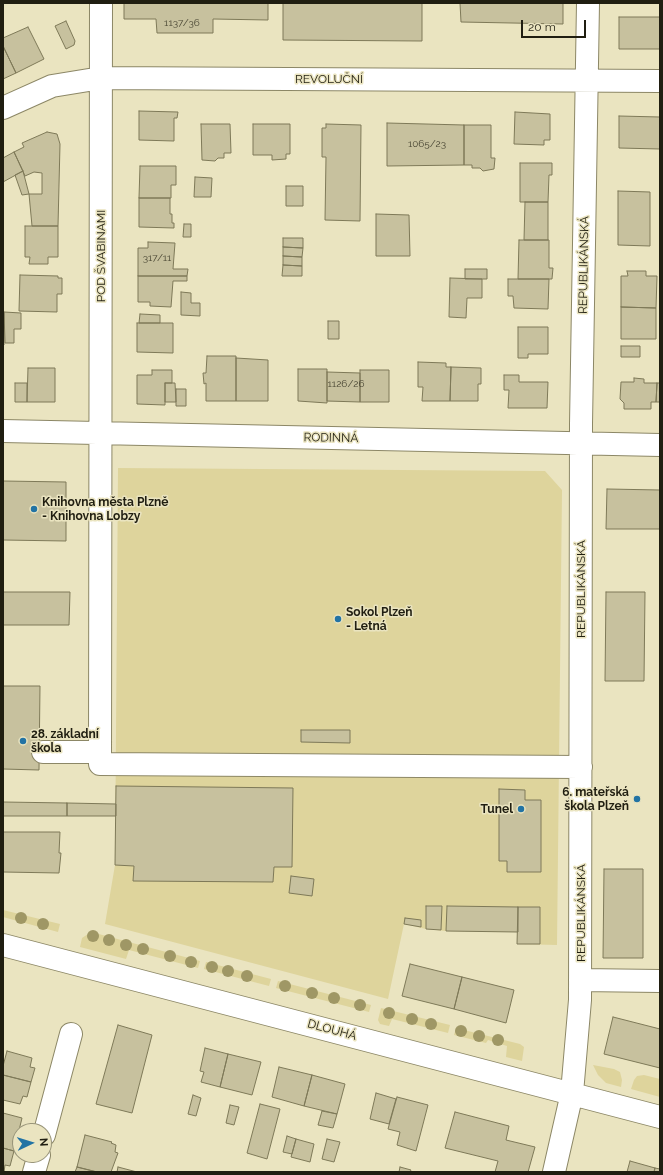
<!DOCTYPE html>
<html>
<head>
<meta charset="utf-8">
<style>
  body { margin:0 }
  #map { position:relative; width:663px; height:1175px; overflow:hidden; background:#eae4c0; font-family:Raleway,sans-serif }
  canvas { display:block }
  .frame { position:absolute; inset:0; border:4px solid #201e11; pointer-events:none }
  .north { position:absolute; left:12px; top:1123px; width:40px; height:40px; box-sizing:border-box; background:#eae4c0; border:1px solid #99957a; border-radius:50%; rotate:86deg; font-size:11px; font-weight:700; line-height:16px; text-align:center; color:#201e11 }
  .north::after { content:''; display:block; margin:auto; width:14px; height:18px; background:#2273a4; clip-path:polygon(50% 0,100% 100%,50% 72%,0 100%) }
  .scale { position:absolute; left:521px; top:20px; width:65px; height:18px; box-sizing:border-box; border:2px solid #201e11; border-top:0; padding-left:5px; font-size:12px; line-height:14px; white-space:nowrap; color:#201e11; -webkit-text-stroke:3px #eae4c0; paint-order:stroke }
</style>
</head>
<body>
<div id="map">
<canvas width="663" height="1175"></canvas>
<div class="frame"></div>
<div class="north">N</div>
<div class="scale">20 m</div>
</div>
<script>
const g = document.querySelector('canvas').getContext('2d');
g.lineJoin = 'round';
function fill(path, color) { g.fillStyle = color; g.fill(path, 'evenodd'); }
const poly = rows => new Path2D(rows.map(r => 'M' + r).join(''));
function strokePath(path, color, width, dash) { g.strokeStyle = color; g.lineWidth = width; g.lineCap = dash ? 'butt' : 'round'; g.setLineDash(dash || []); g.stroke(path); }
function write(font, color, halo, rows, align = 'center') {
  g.font = font + ' Raleway,sans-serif'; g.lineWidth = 3; g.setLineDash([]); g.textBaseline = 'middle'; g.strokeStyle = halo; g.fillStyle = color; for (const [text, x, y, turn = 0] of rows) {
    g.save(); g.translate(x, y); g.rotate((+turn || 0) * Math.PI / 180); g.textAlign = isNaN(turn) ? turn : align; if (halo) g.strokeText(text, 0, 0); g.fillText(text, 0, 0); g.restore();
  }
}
const green = poly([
  [118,468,545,471,562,490,557,945,517,944,517,932,446,931,426,929,404,924,388,999,105,924,115,865],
  [3,910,60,924,58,932,3,917],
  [95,933,200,961,198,968,129,950,126,959,80,947,82,938,88,934],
  [206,962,271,979,269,986,204,969],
  [278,981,371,1005,369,1012,276,988],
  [381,1008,450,1025,448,1033,392,1019,389,1026,380,1024,378,1020],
  [456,1028,520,1044,524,1047,522,1061,506,1057,507,1046,488,1040,486,1043,454,1035],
  [593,1065,614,1069,620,1072,622,1080,621,1087,606,1083,598,1075],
  [644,1075,660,1079,660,1097,631,1089,634,1080,637,1076]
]);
const building = poly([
  [124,3,268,3,268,20,213,19,213,33,157,33,156,19,124,19,124,3],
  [283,3,422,3,422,41,283,40,283,3],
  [460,3,563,3,563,24,461,22,460,3],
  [619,17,660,17,660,49,619,49,619,17],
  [66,21,75,41,74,45,66,49,55,26,66,21],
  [28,27,44,59,16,73,3,46,3,38,28,27],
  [3,46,16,73,3,79,3,46],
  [139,111,178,112,177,118,174,118,174,141,139,140,139,111],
  [515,112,550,114,550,140,544,140,544,145,514,144,515,112],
  [619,116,660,117,660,149,619,148,619,116],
  [387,123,464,125,464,165,387,166,387,123],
  [201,124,230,124,231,153,224,153,224,158,218,158,215,161,202,160,201,124],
  [253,124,290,124,290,154,286,154,286,159,272,160,272,155,253,155,253,124],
  [326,124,361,125,360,221,325,220,326,157,322,157,322,128,326,128,326,124],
  [464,125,491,125,491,158,495,158,494,169,483,171,480,168,472,168,472,165,464,165,464,125],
  [47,132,57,134,60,144,58,226,32,226,29,194,42,194,42,173,34,172,25,176,14,152,24,147,22,143,47,132],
  [14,152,23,171,3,182,3,158,14,152],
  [520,163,552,163,552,175,549,175,548,202,520,202,520,163],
  [140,166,176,166,176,185,171,185,171,198,139,198,140,166],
  [23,171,29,194,22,195,15,175,23,171],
  [195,177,212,178,211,197,194,197,195,177],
  [286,186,303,186,303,206,286,206,286,186],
  [618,191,650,192,650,246,618,245,618,191],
  [139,198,170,198,170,214,172,214,172,223,174,223,174,228,139,227,139,198],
  [525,202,548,202,548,240,524,240,525,202],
  [376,214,409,215,410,256,376,256,376,214],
  [184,224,191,224,191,237,183,237,184,224],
  [25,226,58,226,58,257,48,257,48,264,29,264,30,257,25,257,25,226],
  [283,238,303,238,303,248,283,247,283,238],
  [519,240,549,240,549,268,553,268,552,279,518,279,519,240],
  [148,242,175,243,173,269,188,269,187,276,138,276,138,248,148,248,148,242],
  [283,247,303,248,302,257,283,256,283,247],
  [283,256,302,257,302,266,283,265,283,256],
  [283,265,302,266,302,276,282,276,283,265],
  [465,269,487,269,487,279,465,279,465,269],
  [627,271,646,271,646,276,657,276,656,308,621,307,621,276,628,276,627,271],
  [20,275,58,276,58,278,62,278,62,294,57,294,57,312,19,311,20,275],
  [138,276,187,276,187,281,173,281,171,307,150,306,150,302,138,302,138,276],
  [450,278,482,279,482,298,467,298,466,318,449,317,450,278],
  [508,279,549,279,548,309,514,308,513,296,508,296,508,279],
  [181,292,191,293,191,303,200,303,200,316,181,315,181,292],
  [621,307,656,308,656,339,621,339,621,307],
  [3,312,4,312,4,345,3,345,3,312],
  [4,312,21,313,21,329,14,329,14,343,5,343,4,312],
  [140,314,160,315,160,323,139,323,140,314],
  [328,321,339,321,339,339,328,339,328,321],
  [137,323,173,323,173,353,137,352,137,323],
  [518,327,548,327,548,354,528,354,528,358,518,358,518,327],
  [621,346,640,346,640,357,621,357,621,346],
  [207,356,236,356,236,401,206,401,206,383,204,384,203,373,206,373,207,356],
  [236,358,268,360,268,401,236,401,236,358],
  [418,362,446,363,446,367,451,367,450,401,422,401,423,387,418,387,418,362],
  [451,367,481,368,481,384,478,384,478,401,450,401,451,367],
  [28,368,55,368,55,402,27,402,28,368],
  [298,369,327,369,327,403,298,401,298,369],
  [152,370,172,370,172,383,165,383,165,405,137,404,137,375,152,375,152,370],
  [360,370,389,370,389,402,360,402,360,370],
  [327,372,360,373,360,402,327,401,327,372],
  [504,375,519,375,519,382,548,382,547,408,508,408,509,390,504,390,504,375],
  [634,378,644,379,644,383,657,383,656,402,651,402,651,409,624,409,624,403,620,399,621,382,634,382,634,378],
  [15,383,27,383,27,402,15,402,15,383],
  [165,383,175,383,176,402,165,402,165,383],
  [657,383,660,383,660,402,656,402,657,383],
  [176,389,186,389,186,406,176,406,176,389],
  [3,481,66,482,66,541,3,540,3,481],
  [607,489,660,490,660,529,606,529,607,489],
  [3,592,70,592,69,625,3,625,3,592],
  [606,592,645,592,644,681,605,681,606,592],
  [3,686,40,686,39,770,3,769,3,686],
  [301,730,350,730,350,743,301,742,301,730],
  [116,786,293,788,292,867,274,867,273,882,133,881,134,866,115,865,116,786],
  [499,789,525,790,525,800,541,800,541,872,507,872,507,861,499,861,499,789],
  [3,802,67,803,67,816,3,816,3,802],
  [67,803,116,804,116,816,67,816,67,803],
  [3,832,60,832,59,853,61,853,59,873,3,872,3,832],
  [604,869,643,869,643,958,603,958,604,869],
  [291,876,314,879,312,896,289,893,291,876],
  [426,906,442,906,441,930,426,929,426,906],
  [447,906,518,907,518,932,446,931,447,906],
  [518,907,540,907,540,944,517,944,518,907],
  [405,918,421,920,421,927,404,924,405,918],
  [410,964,462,977,454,1009,402,996,410,964],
  [462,977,514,990,506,1023,454,1009,462,977],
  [613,1017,660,1029,660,1068,604,1054,613,1017],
  [118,1025,152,1035,132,1113,96,1104,118,1025],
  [205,1048,228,1054,220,1087,201,1082,204,1072,200,1071,205,1048],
  [7,1051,32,1058,30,1067,35,1068,31,1082,3,1075,3,1066,7,1051],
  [228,1054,261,1062,252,1095,220,1087,228,1054],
  [279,1067,312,1075,304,1106,272,1097,279,1067],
  [3,1075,31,1082,27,1097,23,1096,20,1104,3,1100,3,1075],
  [312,1075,345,1084,337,1114,304,1106,312,1075],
  [376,1093,396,1099,389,1124,370,1119,376,1093],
  [193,1095,201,1098,196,1116,188,1114,193,1095],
  [397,1097,428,1105,416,1151,397,1145,400,1132,388,1129,397,1097],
  [260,1104,280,1109,267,1159,247,1153,260,1104],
  [230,1105,239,1107,234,1125,226,1123,230,1105],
  [322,1111,337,1114,333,1128,318,1125,322,1111],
  [455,1112,509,1126,506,1140,535,1147,528,1172,495,1172,498,1161,445,1148,455,1112],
  [3,1113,22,1118,14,1151,3,1148,3,1113],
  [85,1135,112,1142,111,1143,116,1145,115,1152,118,1153,111,1172,97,1172,77,1167,85,1135],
  [287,1136,296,1139,292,1154,283,1152,287,1136],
  [296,1139,314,1144,310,1162,291,1157,296,1139],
  [327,1139,340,1142,334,1162,322,1159,327,1139],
  [3,1148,14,1151,10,1166,5,1165,4,1172,3,1148],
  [630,1161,655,1168,654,1172,627,1172,630,1161],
  [77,1167,97,1172,75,1172,77,1167],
  [118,1167,137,1172,117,1172,118,1167],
  [400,1167,411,1170,410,1172,399,1172,400,1167],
  [655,1168,660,1169,660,1172,654,1172,655,1168]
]);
const minor = poly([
  [101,3,100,764,581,767],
  [3,108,52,86,101,78,660,81],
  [3,431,660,445],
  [43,752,99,752],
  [3,945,660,1117],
  [580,980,660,981],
  [44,1135,71,1034],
  [34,1172,39,1155],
  [554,1172,572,1093,580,1000,581,424,588,3]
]);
const trees = [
  [21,918],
  [43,924],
  [93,936],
  [109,940],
  [126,945],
  [143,949],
  [170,956],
  [191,962],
  [212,967],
  [228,971],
  [247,976],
  [285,986],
  [312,993],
  [334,998],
  [360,1005],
  [389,1013],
  [412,1019],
  [431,1024],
  [461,1031],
  [479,1036],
  [498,1040]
];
const markers = [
  [34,509,4,"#2273a4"],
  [338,619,4,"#2273a4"],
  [23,741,4,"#2273a4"],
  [637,799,4,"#2273a4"],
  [521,809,4,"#2273a4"]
];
const numberNames = [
  ["1137/36",182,23],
  ["1065/23",427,144],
  ["317/11",157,258],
  ["1126/26",346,384]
];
const streetNames = [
  ["REVOLUČNÍ",329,79],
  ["POD ŠVABINAMI",101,256,-90],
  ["REPUBLIKÁNSKÁ",584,265,-89],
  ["RODINNÁ",331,438,1],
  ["REPUBLIKÁNSKÁ",581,589,-90],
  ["REPUBLIKÁNSKÁ",581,913,-90],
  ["DLOUHÁ",332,1030,15]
];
const poiNames = [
  ["Knihovna města Plzně",42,502],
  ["- Knihovna Lobzy",42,516],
  ["Sokol Plzeň",346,612],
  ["- Letná",346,626],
  ["28. základní",31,734],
  ["škola",31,748],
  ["6. mateřská",629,792,"right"],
  ["škola Plzeň",629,806,"right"],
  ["Tunel",513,809,"right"]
];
fill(green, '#ded49c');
fill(building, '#c7c19e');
strokePath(building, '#7e7958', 1);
strokePath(minor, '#8c8766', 24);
strokePath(minor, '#fff', 22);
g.fillStyle = '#9f9765';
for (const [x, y] of trees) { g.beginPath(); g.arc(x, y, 6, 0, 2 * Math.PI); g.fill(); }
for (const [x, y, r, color] of markers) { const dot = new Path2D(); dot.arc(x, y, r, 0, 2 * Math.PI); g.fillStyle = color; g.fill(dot); strokePath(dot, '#eae4c0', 1.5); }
write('10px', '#4a4734', null, numberNames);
write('12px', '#201e11', '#eae4c0', streetNames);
write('bold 12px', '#201e11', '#eae4c0', poiNames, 'left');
</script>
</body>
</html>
